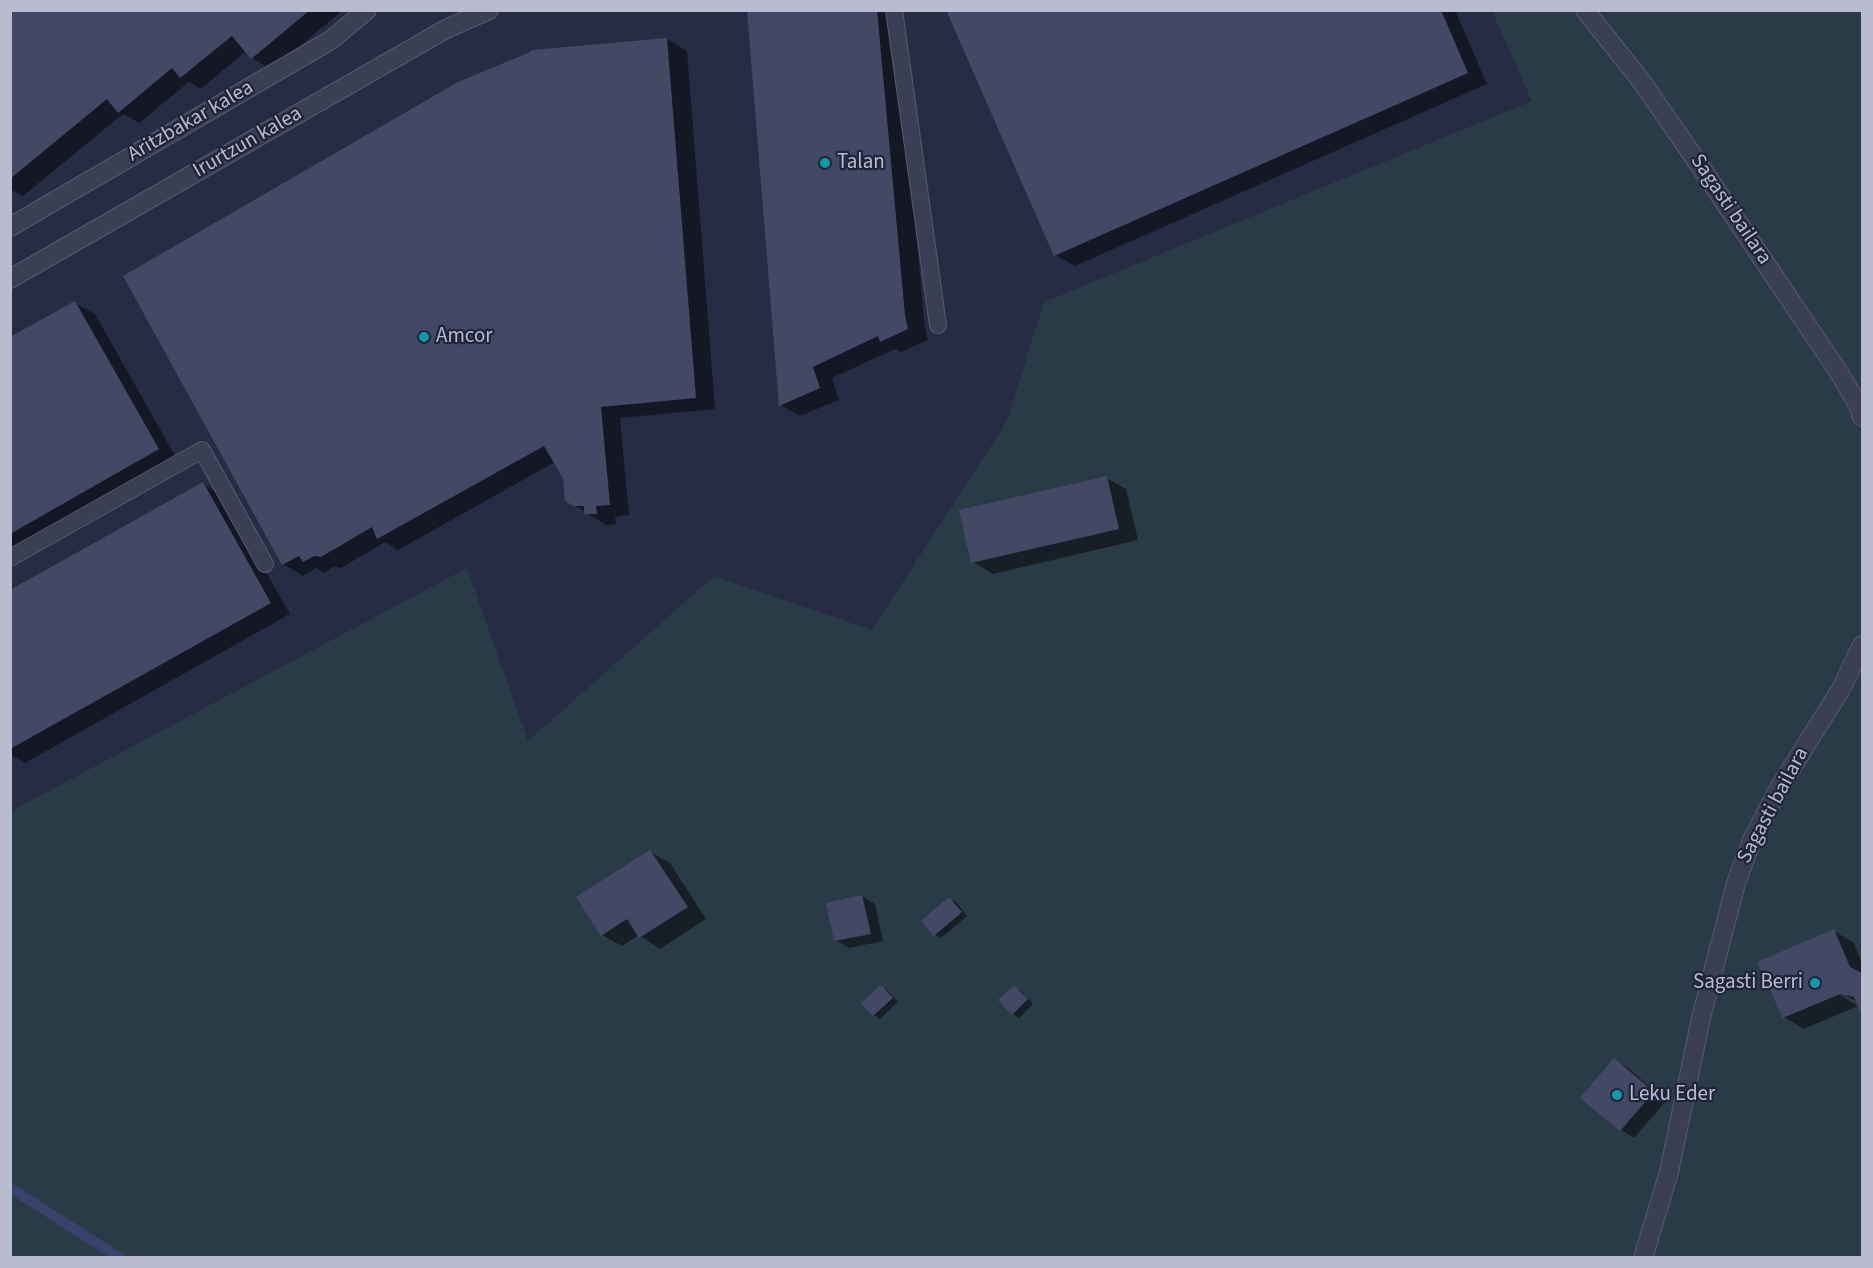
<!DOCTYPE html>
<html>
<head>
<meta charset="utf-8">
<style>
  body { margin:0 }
  #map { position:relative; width:1873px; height:1268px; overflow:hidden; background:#272c45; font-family:"Source Sans 3",sans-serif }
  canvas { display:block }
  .frame { position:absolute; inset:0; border:12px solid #b9bcce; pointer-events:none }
</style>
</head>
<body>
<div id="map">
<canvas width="1873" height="1268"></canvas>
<div class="frame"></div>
</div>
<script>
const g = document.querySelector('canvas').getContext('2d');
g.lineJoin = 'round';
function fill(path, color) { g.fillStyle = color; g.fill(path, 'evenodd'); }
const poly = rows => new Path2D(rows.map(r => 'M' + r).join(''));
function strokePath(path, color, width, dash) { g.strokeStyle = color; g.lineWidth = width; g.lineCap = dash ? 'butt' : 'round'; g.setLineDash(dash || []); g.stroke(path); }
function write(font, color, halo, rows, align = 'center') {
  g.font = font + ' "Source Sans 3",sans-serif'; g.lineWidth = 4.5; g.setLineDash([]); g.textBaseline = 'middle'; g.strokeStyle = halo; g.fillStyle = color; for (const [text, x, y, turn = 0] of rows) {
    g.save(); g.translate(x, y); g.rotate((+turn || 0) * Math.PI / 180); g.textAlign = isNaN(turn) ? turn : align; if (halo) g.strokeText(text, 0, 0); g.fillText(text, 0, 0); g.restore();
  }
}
const green = poly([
  [1492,11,1862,11,1862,1257,11,1258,11,811,467,568,528,741,714,576,872,630,1007,421,1044,302,1532,101]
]);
const shadow = poly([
  [10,10,343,10,272,70,252,58,246,51,201,89,189,82,139,123,123,114,23,196,10,189],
  [748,10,895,10,925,328,928,340,901,352,895,349,832,378,839,400,800,416,781,405],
  [948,10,1455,10,1487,84,1075,266,1055,255],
  [667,39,687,51,715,409,620,418,629,515,615,517,616,524,606,525,566,500,564,477,555,462,398,550,385,542,341,568,334,566,324,573,316,568,303,576,283,564,125,276],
  [75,303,95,314,178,461,10,556,10,339],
  [1106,478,1126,489,1138,540,993,574,973,562],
  [203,484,223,496,290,614,25,763,10,754,10,592],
  [650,852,670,863,706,919,660,949,639,935,622,946,602,935],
  [862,896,875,904,883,941,849,948,836,940],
  [949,899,956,902,967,916,941,938,935,935],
  [1834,931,1854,943,1862,963,1862,1013,1858,1002,1834,989,1833,991,1858,1006,1804,1029,1784,1017],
  [881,987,887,990,898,1002,880,1019,874,1015],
  [1014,987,1020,990,1033,1004,1019,1018,1013,1014,1000,1000],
  [1615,1060,1628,1068,1666,1101,1634,1138,1621,1130]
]);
const stream = poly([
  [10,1188,120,1258]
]);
const building = poly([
  [10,10,310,10,251,59,232,36,180,78,172,68,118,113,107,99,10,179],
  [747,10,877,10,905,315,908,329,880,342,878,336,813,367,820,388,779,406],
  [946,10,1441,10,1468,73,1054,256],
  [667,38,696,398,601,407,610,505,596,506,597,514,584,514,584,506,573,506,565,501,563,478,544,446,377,539,372,527,321,557,314,556,303,562,299,556,282,565,123,276,458,82,528,53,532,50],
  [75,301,159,449,10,534,10,337],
  [1107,476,1119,529,971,563,959,510],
  [203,482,271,603,10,749,10,590],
  [650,850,688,907,639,938,627,919,601,936,576,897],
  [862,895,871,934,834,941,826,903],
  [949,897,962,912,934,936,921,921],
  [1834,929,1850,967,1862,973,1862,1017,1854,997,1840,994,1783,1018,1757,962],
  [881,985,893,998,873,1016,861,1003],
  [1014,985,1028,999,1012,1015,998,1000],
  [1614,1058,1654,1092,1620,1131,1580,1098]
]);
const lane = poly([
  [894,10,938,325],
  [10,558,202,450,265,564]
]);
const street = poly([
  [1585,10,1642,82,1700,166,1840,374,1859,407,1862,417],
  [10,227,331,40,367,10],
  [10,279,446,29,489,10],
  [1643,1258,1669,1172,1701,1018,1736,883,1752,840,1779,788,1841,689,1862,645]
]);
const markers = [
  [825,163,6,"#0f9aa8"],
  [424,337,6,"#0f9aa8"],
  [1815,983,6,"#0f9aa8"],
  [1617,1095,6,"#0f9aa8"]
];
const streetNames = [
  ["Aritzbakar kalea",191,122,-30],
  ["Irurtzun kalea",248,143,-30],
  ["Sagasti bailara",1730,210,56],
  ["Sagasti bailara",1774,806,-62]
];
const poiNames = [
  ["Talan",837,163],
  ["Amcor",436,337],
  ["Sagasti Berri",1803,983,"right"],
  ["Leku Eder",1629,1095]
];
fill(green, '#293b46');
fill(shadow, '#0007');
strokePath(stream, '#3a426c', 10);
fill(building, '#434965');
strokePath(lane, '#575a6f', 18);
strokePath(street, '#575a6f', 20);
strokePath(lane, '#3b3f54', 16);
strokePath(street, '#3b3f54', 18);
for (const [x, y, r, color] of markers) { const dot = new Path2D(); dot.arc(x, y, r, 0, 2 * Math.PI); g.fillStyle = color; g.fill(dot); strokePath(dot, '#20243a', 2); }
write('21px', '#b9bcce', '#20243a', streetNames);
write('21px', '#b9bcce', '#20243a', poiNames, 'left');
</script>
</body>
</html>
